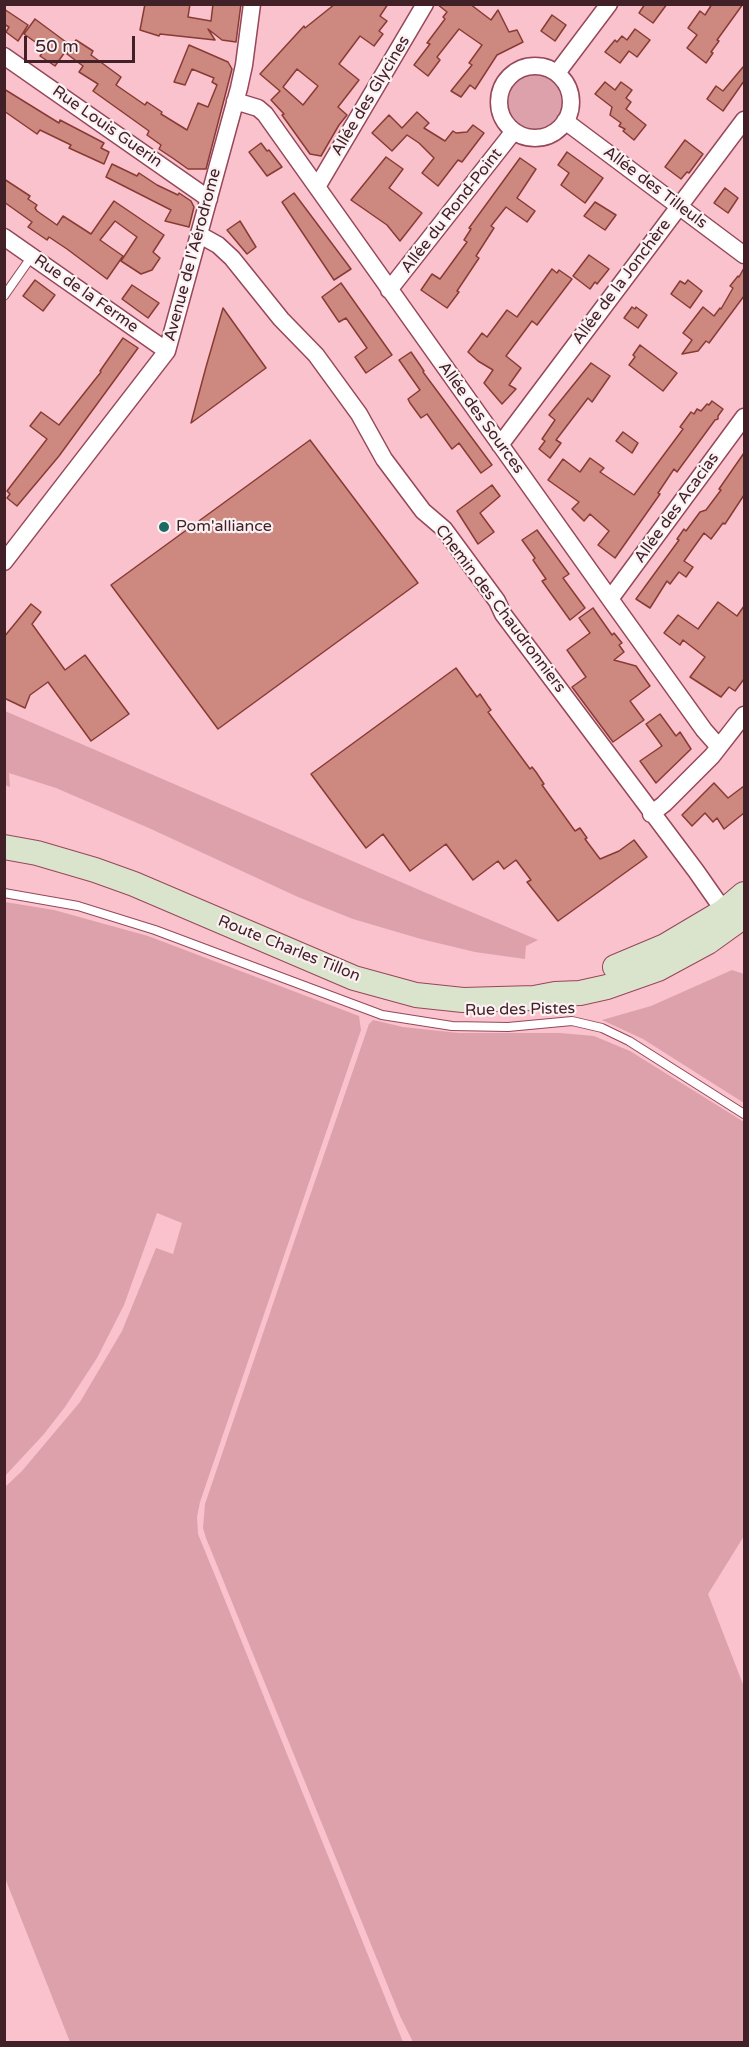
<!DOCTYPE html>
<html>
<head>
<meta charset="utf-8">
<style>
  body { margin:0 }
  #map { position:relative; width:749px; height:2047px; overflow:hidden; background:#f9c2cc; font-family:"Varela Round",sans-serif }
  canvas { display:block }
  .frame { position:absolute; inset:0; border:6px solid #422027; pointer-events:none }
  .scale { position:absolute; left:24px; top:36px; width:111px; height:27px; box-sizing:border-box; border:3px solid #422027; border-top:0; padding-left:8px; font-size:18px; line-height:21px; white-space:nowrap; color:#422027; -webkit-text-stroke:4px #fbf1f3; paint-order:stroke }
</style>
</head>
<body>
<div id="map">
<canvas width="749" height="2047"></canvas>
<div class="frame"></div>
<div class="scale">50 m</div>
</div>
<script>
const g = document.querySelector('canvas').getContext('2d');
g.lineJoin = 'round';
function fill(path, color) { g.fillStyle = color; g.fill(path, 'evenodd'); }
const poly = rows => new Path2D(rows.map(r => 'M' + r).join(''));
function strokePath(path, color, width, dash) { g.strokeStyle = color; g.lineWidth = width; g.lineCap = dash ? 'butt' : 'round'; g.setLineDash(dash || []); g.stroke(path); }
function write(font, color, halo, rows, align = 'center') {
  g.font = font + ' "Varela Round",sans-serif'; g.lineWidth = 4.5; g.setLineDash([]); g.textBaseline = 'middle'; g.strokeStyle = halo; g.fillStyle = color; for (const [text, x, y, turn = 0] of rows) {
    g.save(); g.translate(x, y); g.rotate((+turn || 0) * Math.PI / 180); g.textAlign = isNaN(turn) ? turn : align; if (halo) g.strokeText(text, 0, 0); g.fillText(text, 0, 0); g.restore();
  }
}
const green = poly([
  '505 101a30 30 0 1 1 60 0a30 30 0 1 1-60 0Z',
  [5,711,438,898,538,940,526,946,525,959,475,952,421,939,353,919,298,897,151,829,56,788,9,773,10,787,5,785],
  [5,902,54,910,148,936,359,1016,361,1030,200,1502,197,1517,198,1534,216,1578,403,2042,70,2042,5,1878,5,1487,22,1471,80,1402,122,1331,156,1248,173,1254,182,1223,157,1213,124,1305,97,1358,65,1407,44,1434,5,1476],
  [732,970,744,974,744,1103,643,1039,602,1020,651,1006],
  [373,1020,403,1027,459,1033,560,1033,594,1036,630,1051,744,1122,744,1536,708,1594,744,1687,744,2042,413,2042,400,2016,206,1538,203,1528,205,1504,292,1248,369,1024]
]);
const building = poly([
  [145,4,190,4,188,17,211,21,213,4,241,4,236,42,222,40,208,29,215,40,160,34,159,36,140,30,145,4],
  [335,4,388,4,380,16,387,21,379,31,383,34,374,46,360,36,339,64,359,80,338,107,347,115,339,125,321,156,310,154,282,115,284,114,271,100,280,91,260,74,304,26,305,28,335,4],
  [297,69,318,86,303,105,283,87,297,69],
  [437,4,470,4,491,20,498,10,509,32,517,30,523,42,497,55,475,89,470,85,461,97,451,91,472,65,469,63,482,45,459,29,437,57,440,60,428,76,414,65,430,44,427,43,445,19,443,17,447,12,437,4],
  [645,4,667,4,653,23,639,13,645,4],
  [712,4,743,4,717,40,719,41,711,52,713,53,706,63,687,48,697,35,688,28,700,11,705,15,712,4],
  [4,9,28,25,18,41,6,32,9,27,4,24,4,9],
  [552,15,566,25,555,41,541,31,552,15],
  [35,19,70,45,55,66,40,56,45,49,24,34,35,19],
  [635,29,650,40,637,57,629,51,620,63,605,52,615,40,617,42,622,36,627,40,635,29],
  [76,40,93,51,91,55,121,77,116,85,145,105,147,102,162,112,161,114,187,130,198,103,208,107,217,85,212,82,214,78,192,69,185,85,174,82,189,45,228,62,232,69,206,169,188,169,174,159,159,149,161,145,147,135,149,131,93,91,98,84,79,72,83,66,67,54,76,40],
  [743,67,744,69,744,81,723,111,707,99,716,86,723,91,743,67],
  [605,82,615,90,621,82,632,90,626,98,631,102,626,109,646,125,634,140,623,131,625,129,619,126,621,123,610,115,612,107,595,94,605,82],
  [4,89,59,123,60,120,104,143,101,148,109,152,104,164,69,148,71,145,40,130,37,134,4,111,4,89],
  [417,112,429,123,424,128,445,141,453,131,456,133,467,132,473,125,484,133,462,162,458,160,438,186,422,173,434,158,419,143,407,135,392,151,372,133,389,115,402,128,417,112],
  [685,140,703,154,689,173,687,172,681,179,665,167,685,140],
  [261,143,267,151,269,150,282,167,267,176,249,152,261,143],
  [567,152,603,178,585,203,561,185,569,173,558,165,567,152],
  [386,157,403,169,389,188,422,213,400,241,387,225,351,200,386,157],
  [520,158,536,169,517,198,535,211,527,222,506,207,491,226,494,228,476,256,479,258,457,291,459,292,447,308,421,290,432,274,440,279,467,242,464,240,471,229,469,228,520,158],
  [112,164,137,176,139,173,157,185,178,195,179,193,191,201,194,207,189,227,165,221,171,210,106,177,112,164],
  [4,179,30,196,28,199,37,205,35,208,37,211,57,225,63,216,91,234,114,201,164,235,153,252,160,258,152,270,141,274,121,261,137,237,115,221,100,240,123,256,107,279,67,249,49,237,47,240,28,227,32,222,4,202,4,179],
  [725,188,738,198,728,213,714,203,725,188],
  [294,193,351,269,334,280,282,202,294,193],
  [595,202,616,215,605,230,584,216,595,202],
  [240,221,256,247,247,254,227,230,240,221],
  [589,255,609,269,597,284,595,282,590,289,573,276,589,255],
  [744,268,744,296,709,343,706,341,698,351,682,354,692,340,683,333,703,307,714,316,720,308,721,309,733,288,730,286,738,276,739,277,744,268],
  [552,269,557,273,559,270,572,279,537,325,532,321,506,356,521,368,509,385,516,389,502,404,484,383,493,370,478,361,468,352,482,333,487,337,507,310,517,317,552,269],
  [35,280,55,295,43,311,23,296,35,280],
  [688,280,702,291,690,308,671,294,680,281,685,284,688,280],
  [341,283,392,355,366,373,355,357,367,348,346,318,339,322,322,297,341,283],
  [132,285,159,303,148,318,122,299,132,285],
  [632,307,635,309,636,307,647,315,638,328,624,318,632,307],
  [223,308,266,368,191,423,206,367,223,308],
  [123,338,138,348,59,456,17,506,7,498,10,494,7,491,47,439,30,426,41,412,59,425,101,372,100,371,123,338],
  [640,345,677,373,663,391,629,365,635,357,633,355,640,345],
  [411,352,424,371,423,372,492,465,481,473,459,443,452,449,427,414,421,418,410,403,408,399,420,390,399,360,411,352],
  [591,363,610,376,592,402,588,398,556,440,561,443,550,458,539,449,545,441,542,439,555,420,549,415,591,363],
  [712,401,723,409,718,416,718,419,715,420,677,472,674,469,658,493,660,494,615,558,598,545,609,531,590,514,584,521,572,509,579,502,548,480,563,459,580,472,590,458,604,468,600,472,634,495,683,429,680,427,691,412,694,414,697,409,701,411,707,404,709,405,712,401],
  [623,432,638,443,632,453,616,441,623,432],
  [310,440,418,583,218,729,111,585,310,440],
  [744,453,744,495,725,524,723,523,711,539,704,533,684,561,693,567,686,577,679,572,670,584,667,581,650,608,636,599,679,540,677,539,684,529,686,531,700,512,706,510,721,490,719,489,744,453],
  [492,485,500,496,480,513,494,532,478,544,457,511,492,485],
  [537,530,569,574,563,578,585,608,570,620,542,581,546,579,533,560,535,558,522,540,537,530],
  [718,602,737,616,744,606,744,679,735,691,729,687,721,697,690,677,705,657,683,640,680,645,664,633,678,615,698,629,718,602],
  [31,604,41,612,32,624,65,670,85,655,129,714,91,741,48,682,30,695,25,708,4,698,4,637,31,604],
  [593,608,612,635,614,633,622,643,619,645,624,652,614,660,636,666,650,686,630,701,644,720,613,742,572,687,586,677,567,650,590,633,579,618,593,608],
  [456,668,477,697,480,694,488,706,491,710,488,712,530,769,532,767,536,772,544,784,542,785,575,831,580,828,587,838,585,839,600,859,619,851,634,840,647,857,558,921,527,882,531,880,516,860,504,869,498,861,473,880,446,844,410,871,383,834,366,848,311,774,456,668],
  [660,714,676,736,680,732,691,749,656,783,640,761,662,746,646,724,660,714],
  [714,783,728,798,744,786,744,813,724,829,717,818,713,822,705,813,692,826,682,815,714,783]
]);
const lane = poly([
  [4,296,32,256],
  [4,893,78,906,155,930,382,1015,452,1026,508,1027,572,1021,602,1028,629,1041,744,1114]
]);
const street = poly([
  [4,56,209,199],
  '499 102a36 36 0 1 1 72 0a36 36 0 1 1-72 0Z',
  [557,73,609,4],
  [235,101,258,108,265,114,610,599,704,730,719,747],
  [565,121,744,255],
  [317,187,425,4],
  [200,235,218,245,232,258,281,319,316,355,359,414,384,459,423,511,444,529,497,601,503,614,696,871,724,911],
  [4,237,167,351],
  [389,290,514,131],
  [500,445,744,120],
  [4,562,167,351,239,88,244,65,252,4],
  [610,599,744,417],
  [651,814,664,804,712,756,744,715]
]);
const secondary = poly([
  [4,847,37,853,95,870,134,884,354,978,416,995,463,1000,534,998,555,994,580,993,607,987,658,969,708,942,744,916],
  [615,967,665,946,724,911,744,894]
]);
const markers = [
  [164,527,6,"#1e6963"]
];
const streetNames = [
  ["Allée des Glycines",371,96,-59],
  ["Rue Louis Guerin",107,127,35],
  ["Allée des Tilleuls",655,188,37],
  ["Allée du Rond-Point",452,211,-52],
  ["Avenue de l'Aérodrome",193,255,-75],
  ["Allée de la Jonchère",622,282,-53],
  ["Rue de la Ferme",86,294,35],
  ["Allée des Sources",481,418,54],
  ["Allée des Acacias",677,508,-54],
  ["Chemin des Chaudronniers",500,609,53],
  ["Route Charles Tillon",289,949,22],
  ["Rue des Pistes",520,1010,-1]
];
const poiNames = [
  ["Pom'alliance",176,527]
];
fill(green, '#dda1ac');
fill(building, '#cd887f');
strokePath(building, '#883b34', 1.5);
strokePath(lane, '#964759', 10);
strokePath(street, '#964759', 19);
strokePath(secondary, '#964759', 26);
strokePath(lane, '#fff', 8);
strokePath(street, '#fff', 16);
strokePath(secondary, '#dae4cc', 24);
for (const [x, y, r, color] of markers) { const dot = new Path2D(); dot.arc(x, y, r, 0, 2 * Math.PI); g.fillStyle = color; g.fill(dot); strokePath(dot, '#fbf1f3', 2); }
write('16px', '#422027', '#fbf1f3', streetNames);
write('16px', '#422027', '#fbf1f3', poiNames, 'left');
</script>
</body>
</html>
